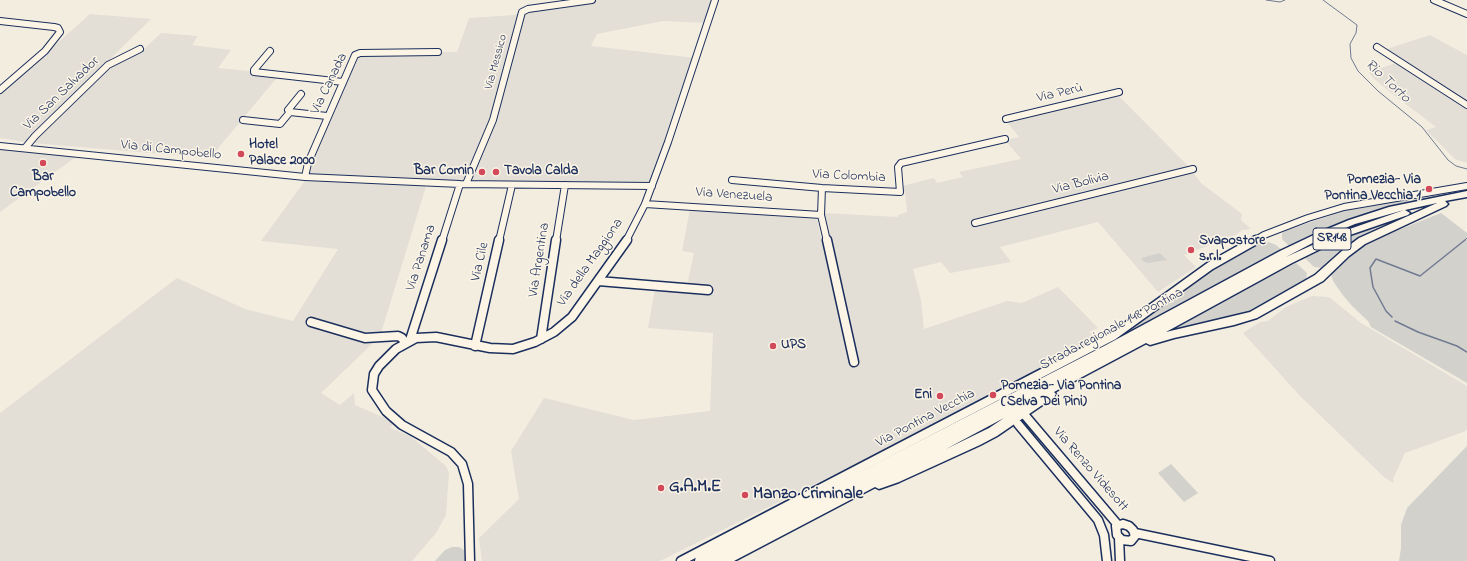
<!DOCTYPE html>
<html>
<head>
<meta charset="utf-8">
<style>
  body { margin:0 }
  canvas { display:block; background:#f3ede0 }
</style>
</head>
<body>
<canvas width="1467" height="561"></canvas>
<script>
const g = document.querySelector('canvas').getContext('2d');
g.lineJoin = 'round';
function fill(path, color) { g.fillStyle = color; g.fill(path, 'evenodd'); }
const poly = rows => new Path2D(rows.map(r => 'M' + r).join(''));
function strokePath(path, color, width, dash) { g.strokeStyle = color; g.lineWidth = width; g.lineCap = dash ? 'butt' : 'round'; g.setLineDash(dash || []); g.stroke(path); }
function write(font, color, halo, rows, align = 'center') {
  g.font = font + ' "Indie Flower",sans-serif'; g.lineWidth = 3; g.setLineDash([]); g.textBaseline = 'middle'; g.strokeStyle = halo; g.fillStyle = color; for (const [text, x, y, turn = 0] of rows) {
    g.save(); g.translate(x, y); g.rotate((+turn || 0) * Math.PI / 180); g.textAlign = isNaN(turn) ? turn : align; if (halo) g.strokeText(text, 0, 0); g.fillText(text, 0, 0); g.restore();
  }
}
const built = poly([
  [592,0,715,0,708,23,663,21,597,34,591,46,696,58,652,186,305,177,306,172,359,53,457,52,469,18,514,15,528,9],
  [90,14,151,19,25,142,0,138,0,94],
  [161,33,198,36,192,45,231,50,218,68,280,74,210,158,32,143,114,64,144,49],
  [1430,35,1467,55,1467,103,1384,50],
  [1396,63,1467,108,1467,163,1455,159,1426,130,1436,127,1395,96,1373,78,1369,72],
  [1117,94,1189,167,1201,183,1242,214,1241,220,1251,229,1242,230,1236,235,1184,255,1196,267,1158,292,1098,222,1000,247,1011,262,950,273,941,262,913,269,921,300,924,329,1007,301,1022,303,1058,287,1098,328,1089,332,1098,340,1046,367,1042,366,1039,368,930,427,660,561,482,561,479,538,519,499,511,451,544,398,634,420,710,411,713,333,648,328,655,289,714,294,714,288,687,286,694,253,682,251,690,209,817,219,850,365,858,364,843,292,842,292,824,213,898,217,898,215,907,212,905,192,903,191,902,186,934,178,937,183,963,177,959,172,1021,159,1005,140,1019,137,1007,122],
  [0,149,77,156,0,212],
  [307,178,366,184,427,183,382,330,371,345,321,393,340,405,354,393,355,405,394,422,390,428,410,436,446,466,449,473,446,515,436,533,412,561,0,561,0,413,177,278,245,309,293,321,338,249,261,241],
  [1312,296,1329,297,1361,323,1467,386,1467,429,1466,431,1405,453,1393,479,1394,483,1385,478,1300,396,1243,333,1260,322,1268,321,1286,307]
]);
const green = poly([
  [1467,189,1467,193,1388,209,1290,247,1282,239,1282,233,1287,230,1347,210,1366,205],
  [1441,213,1467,233,1467,383,1371,327,1368,321,1352,306,1342,294,1333,281,1331,274,1344,260,1368,242],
  [1399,219,1402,221,1351,243,1342,251,1331,264,1324,268,1314,267,1305,258,1356,233],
  [1266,241,1276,245,1283,251,1117,338,1211,268,1259,242],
  [1160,253,1167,260,1148,263,1143,261,1141,258],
  [1296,263,1307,273,1306,281,1256,309,1231,318,1171,331,1169,329],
  [1467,446,1467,561,1399,561,1401,548,1401,525,1407,508],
  [1171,464,1198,493,1184,502,1158,473],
  [452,547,459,547,464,550,465,561,435,561,445,550]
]);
const streamFar1 = poly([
  [1266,0,1280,2,1285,0],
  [1323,0,1357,25,1356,33,1350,44,1351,58,1358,71,1378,91,1422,127,1448,160,1456,166,1467,169],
  [1464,241,1467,238]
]);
const stream = poly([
  [1392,317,1386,311,1373,287,1370,268,1376,259,1420,276,1465,240],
  [1395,321,1418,332,1457,346,1467,352]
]);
const minorFar1 = poly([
  [1434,0,1467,14],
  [0,21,54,27,58,28,60,32,45,51,0,90],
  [1377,47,1467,105],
  [270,51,254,70,254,72,343,82],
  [290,112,327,116],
  [1006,119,1119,92],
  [243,120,280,124,290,112,288,110,301,94],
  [0,146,305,177,460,184,652,186],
  [25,148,35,136,108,65,140,49],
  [305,177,308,163,355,55,360,53,438,52],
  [732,180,822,188,900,192,898,167,901,163,1005,139],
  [466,184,493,120,522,12,528,9,592,0],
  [822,188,821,215,827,241],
  [645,204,821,215],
  [975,223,1193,169],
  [442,241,460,184],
  [499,241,512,185],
  [556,241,565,185],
  [626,241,645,204,668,142,715,0],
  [1254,241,1264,235,1308,218,1344,207,1467,186]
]);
const minor = poly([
  [827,240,854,362],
  [598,281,708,290],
  [311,322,365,338,398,336,402,338,405,343],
  [541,339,556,240],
  [410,340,442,240],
  [475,346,499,240],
  [1023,413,1118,525],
  [1018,424,1098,520,1104,535,1107,561],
  [1123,524,1129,526,1133,530,1135,536,1131,541,1122,540,1117,535,1116,526,1123,524],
  [1135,533,1270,561],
  [1119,538,1120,561],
  [470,561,468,484,462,464,451,452,402,425,386,411,372,390,374,374,379,366,396,349,416,338,436,337,490,348,513,349,535,342,554,332,572,317,627,240],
  [681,561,1113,336,1210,266,1256,240]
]);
const highway = poly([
  [1467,191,1467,197,1445,201,1448,204,1446,206,1365,244,1349,256,1323,281,1257,318,1234,325,1174,338,1150,345,1146,343,1054,392,1056,394,1054,397,997,436,980,445,899,482,879,489,875,487,734,561,695,561,696,556,1106,345,1280,251,1320,232,1349,220,1389,207,1467,191],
  [1437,203,1359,238,1343,250,1315,275,1250,312,1166,332,1292,263,1347,236,1408,215,1410,213,1405,210,1437,203],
  [1404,210,1341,232,1286,257,1253,275,1286,257,1326,236,1355,224,1404,210],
  [1004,418,989,428,946,449,1004,418]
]);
const markers = [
  [241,154,4,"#d1495b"],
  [43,163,4,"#d1495b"],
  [482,172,4,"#d1495b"],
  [496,172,4,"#d1495b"],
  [1429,189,4,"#d1495b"],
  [1191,250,4,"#d1495b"],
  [773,346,4,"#d1495b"],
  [993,395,4,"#d1495b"],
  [940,396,4,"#d1495b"],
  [661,488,4,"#d1495b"],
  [745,495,4,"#d1495b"]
];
const farStreetnames = [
  ["Via Messico",497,62,-75]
];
const shields = [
  [1332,239,38]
];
const shieldNames = [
  ["SR148",1332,239]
];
const streetNames = [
  ["Via Canada",330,84,-64],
  ["Via San Salvador",62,94,-44],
  ["Via Perù",1060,94,-13],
  ["Via di Campobello",171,151,6],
  ["Via Colombia",849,177,3],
  ["Via Bolivia",1081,184,-14],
  ["Via Venezuela",734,196,4],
  ["Via Panama",422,258,-72],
  ["Via Argentina",540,260,-81],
  ["Via Cile",481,262,-77],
  ["Via della Maggiona",591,263,-55],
  ["Strada regionale 148 Pontina",1112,330,-28],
  ["Via Pontina Vecchia",926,419,-28],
  ["Via Renzo Videsott",1090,470,49]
];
const poiNames = [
  ["Hotel",249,146],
  ["Palace 2000",249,162],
  ["Bar Comin",474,172,"right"],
  ["Tavola Calda",504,172],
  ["Bar",43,178,"center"],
  ["Campobello",43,194,"center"],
  ["Pomezia- Via",1421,181,"right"],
  ["Pontina Vecchia 1",1421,197,"right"],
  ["Svapostore",1199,242],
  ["s.r.l.",1199,258],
  ["UPS",781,346],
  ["Pomezia- Via Pontina",1001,387],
  ["(Selva Dei Pini)",1001,403],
  ["Eni",932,396,"right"]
];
const waterNames = [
  ["Rio Torto",1387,82,43]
];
const nearPoinames = [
  ["G.A.M.E",669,488],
  ["Manzo Criminale",753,495]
];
fill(built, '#e3dfd6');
fill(green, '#d3d1cc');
strokePath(streamFar1, '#707a91', 1);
strokePath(stream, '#707a91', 1.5);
strokePath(minorFar1, '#1b2f5e', 8);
strokePath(minor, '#1b2f5e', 11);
strokePath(highway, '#1b2f5e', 3);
strokePath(minorFar1, '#fcf5e5', 6);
strokePath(minor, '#fcf5e5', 8);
fill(highway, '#fcf5e5');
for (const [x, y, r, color] of markers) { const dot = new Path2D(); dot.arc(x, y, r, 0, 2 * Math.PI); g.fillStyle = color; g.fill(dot); strokePath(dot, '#fcf5e5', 1.5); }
write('12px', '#1b2f5e', '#fcf5e5', farStreetnames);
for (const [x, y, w] of shields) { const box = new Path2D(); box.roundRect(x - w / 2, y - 11, w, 22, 3); g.fillStyle = '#fcf5e5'; g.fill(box); strokePath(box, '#1b2f5e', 1); }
write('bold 13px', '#1b2f5e', null, shieldNames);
write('14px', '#1b2f5e', '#fcf5e5', streetNames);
write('bold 14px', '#1b2f5e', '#fcf5e5', poiNames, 'left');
write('italic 15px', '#465478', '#fcf5e5', waterNames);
write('bold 17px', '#1b2f5e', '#fcf5e5', nearPoinames, 'left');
</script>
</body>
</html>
